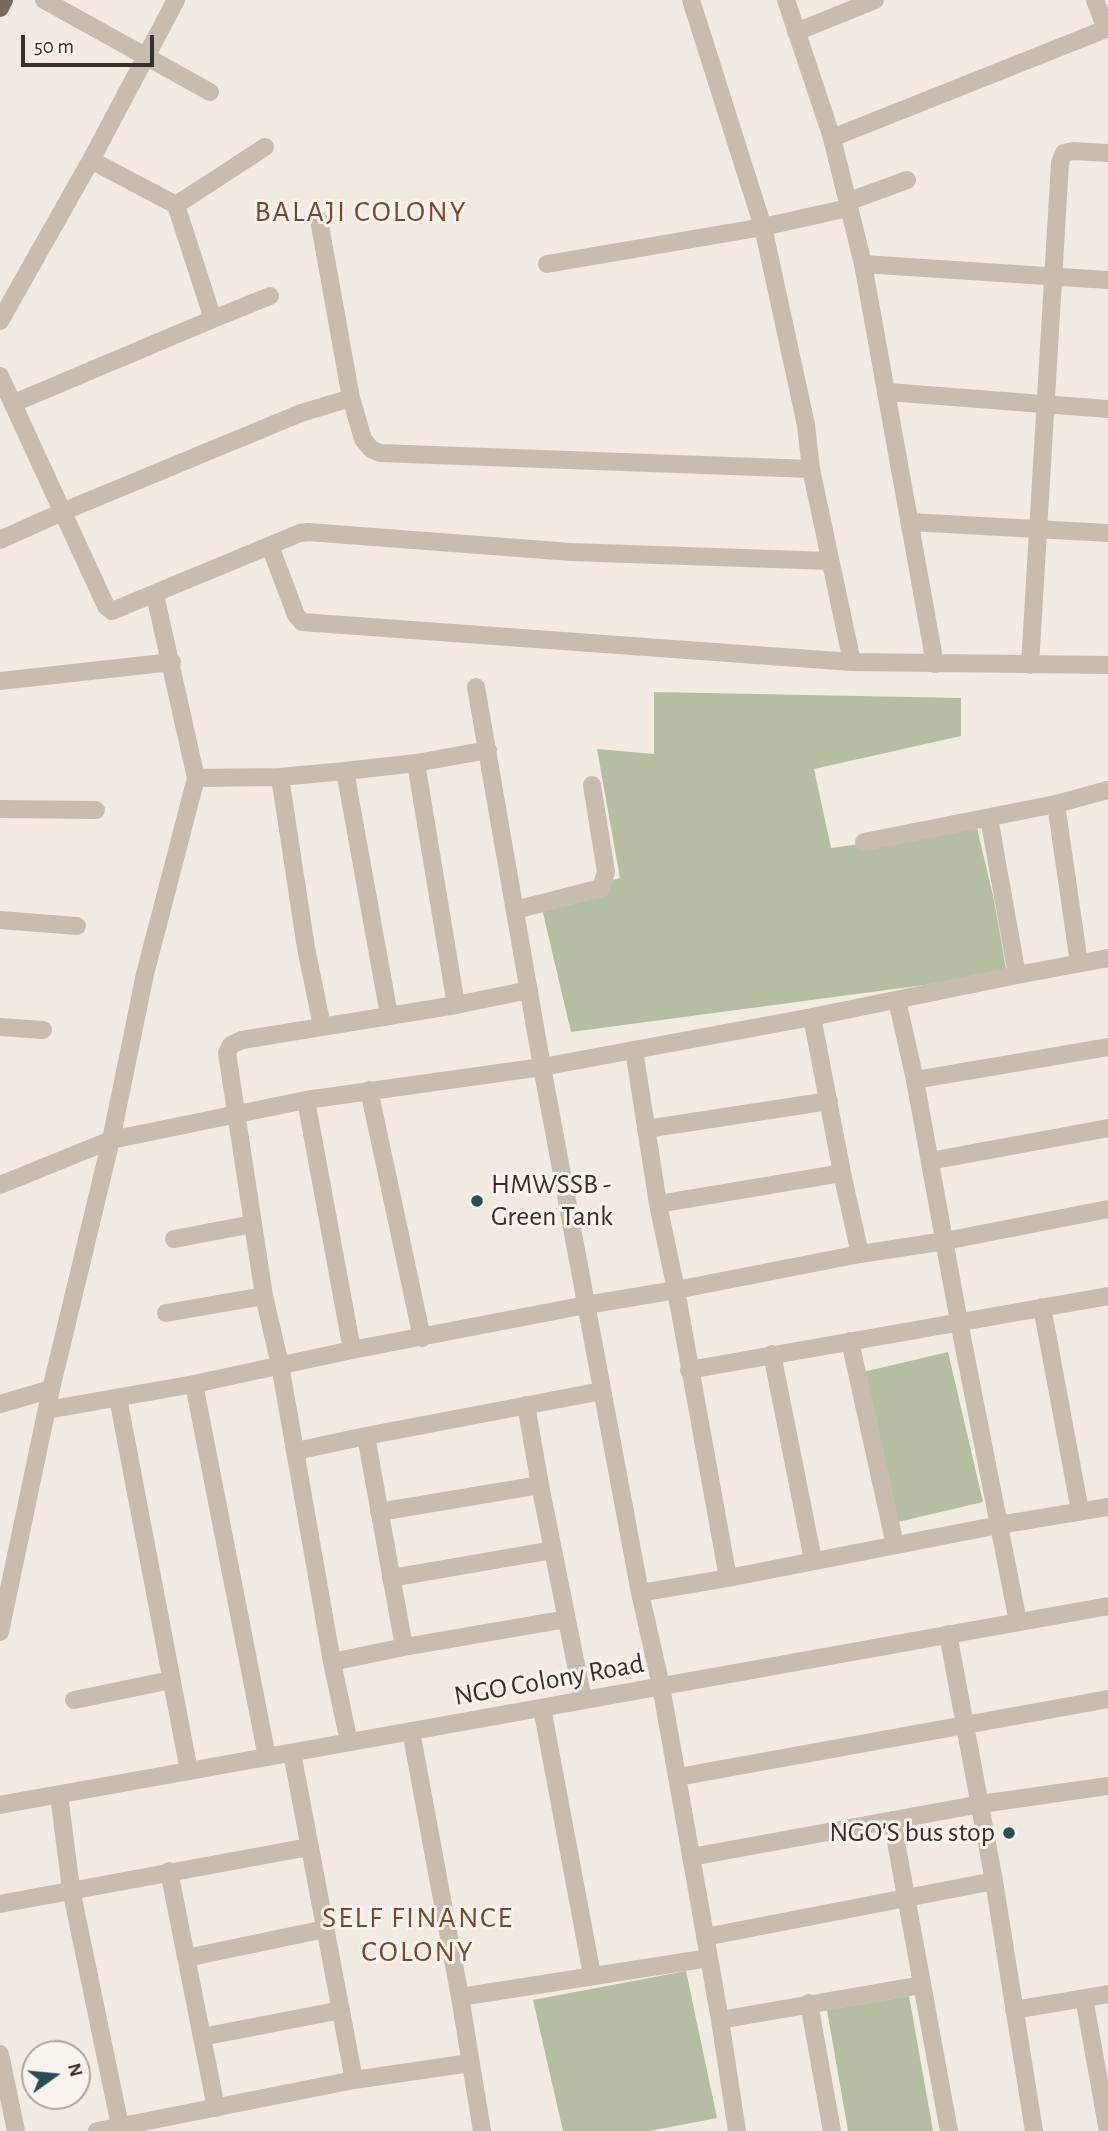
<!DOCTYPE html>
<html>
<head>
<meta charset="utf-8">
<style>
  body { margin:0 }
  #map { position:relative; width:1108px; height:2131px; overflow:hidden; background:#f1ebe1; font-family:"Alegreya Sans",sans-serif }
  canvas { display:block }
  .north { position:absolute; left:21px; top:2040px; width:70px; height:70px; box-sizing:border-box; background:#f9f4ed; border:2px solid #aca6a0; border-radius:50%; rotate:75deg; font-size:19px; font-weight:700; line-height:28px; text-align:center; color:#38302c }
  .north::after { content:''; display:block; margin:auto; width:24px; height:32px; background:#254f55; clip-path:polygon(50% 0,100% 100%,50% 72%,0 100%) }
  .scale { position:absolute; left:21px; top:35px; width:133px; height:32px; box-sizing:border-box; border:4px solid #38302c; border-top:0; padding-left:9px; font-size:21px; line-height:24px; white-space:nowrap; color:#38302c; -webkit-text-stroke:5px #f9f4ed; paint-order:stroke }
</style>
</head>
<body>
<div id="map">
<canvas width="1108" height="2131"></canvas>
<div class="north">N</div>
<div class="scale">50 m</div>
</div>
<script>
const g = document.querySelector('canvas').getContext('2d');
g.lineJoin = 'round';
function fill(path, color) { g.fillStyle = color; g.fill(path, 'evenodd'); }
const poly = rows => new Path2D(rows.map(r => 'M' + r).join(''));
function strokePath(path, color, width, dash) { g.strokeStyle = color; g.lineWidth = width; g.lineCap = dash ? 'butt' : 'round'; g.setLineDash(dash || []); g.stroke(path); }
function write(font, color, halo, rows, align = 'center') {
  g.font = font + ' "Alegreya Sans",sans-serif'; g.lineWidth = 6; g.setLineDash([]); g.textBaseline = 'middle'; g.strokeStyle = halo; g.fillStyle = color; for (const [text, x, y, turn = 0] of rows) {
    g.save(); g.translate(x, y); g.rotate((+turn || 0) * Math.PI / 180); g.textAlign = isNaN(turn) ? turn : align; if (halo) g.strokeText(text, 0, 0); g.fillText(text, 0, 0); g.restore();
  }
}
const green = poly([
  [654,692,961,698,961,736,814,769,831,848,977,828,994,900,1007,974,571,1032,540,900,620,878,597,749,654,754],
  [948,1352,983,1502,898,1522,863,1372],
  [686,1971,717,2118,649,2131,563,2131,533,2000],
  [909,1996,933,2131,848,2131,827,2010]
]);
const minor = poly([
  [44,0,210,92],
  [691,0,763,227,806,425,811,469,852,662],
  [786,0,832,138,863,264,935,664],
  [1095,0,1106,29],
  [796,32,875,0],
  [832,138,1108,28],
  [847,202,907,180],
  [176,205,265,147],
  [319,220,351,398],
  [547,264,763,227,848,208],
  [863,264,1108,280],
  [213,319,270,296],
  [0,321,91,160,176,0],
  [0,376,106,606,112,611,300,533,308,532,571,552,830,561],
  [888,392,1108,409],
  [14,403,213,319,176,205,91,160],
  [910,522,1108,533],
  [0,540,62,512,301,413,351,398,363,439,371,449,380,453,811,469],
  [270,546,296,615,302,622,852,662,1108,665],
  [1030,665,1060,163,1064,153,1073,151,1108,153],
  [0,681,172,662],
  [476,687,542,1067,640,1593,661,1686,720,2020,737,2131],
  [416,763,456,1005],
  [345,771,389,1015],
  [280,777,306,948,322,1026],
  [196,778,280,777,345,771,416,763,488,750],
  [1056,804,1079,963],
  [0,809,96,810],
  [864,842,1056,804,1108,790],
  [515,910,601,888,606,872,592,785],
  [0,920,77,926],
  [1017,975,1108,958],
  [897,1000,915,1080,959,1322,1018,1622],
  [812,1017,842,1173,860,1254],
  [0,1027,43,1030],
  [634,1050,658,1204,676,1290,728,1578],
  [915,1080,1108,1047],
  [369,1090,422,1338],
  [306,1100,352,1350],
  [646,1129,829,1101],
  [930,1161,1108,1128],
  [0,1185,111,1140,306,1100,542,1067,812,1017,1017,975,989,818],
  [658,1204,842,1173],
  [174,1239,253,1224],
  [1042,1307,1080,1511],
  [166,1313,264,1296],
  [850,1341,895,1545],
  [772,1354,813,1560],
  [689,1370,1108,1296],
  [194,1384,267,1757],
  [118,1398,189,1771],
  [0,1404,51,1389],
  [526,1405,540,1485,583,1700],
  [47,1410,194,1384,352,1350,586,1305,676,1290,860,1254,945,1241,1108,1209],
  [296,1451,366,1436,602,1391],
  [379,1512,540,1485],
  [391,1578,553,1550],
  [640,1593,728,1578,999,1525,1108,1507],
  [0,1632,51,1389,111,1140,145,974,196,778,155,595],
  [948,1634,994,1881,1034,2131],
  [404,1647,567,1619],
  [332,1662,404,1647,366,1436],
  [74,1700,171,1680],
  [542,1708,592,1975],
  [411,1731,460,1997,482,2131],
  [349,1742,332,1662,280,1365,264,1296,227,1053,231,1045,242,1040,456,1005,529,990],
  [292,1753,354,2080],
  [678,1777,1108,1699],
  [59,1795,71,1889,120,2126],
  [892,1820,949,2131],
  [691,1857,981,1804,1108,1786],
  [169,1871,216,2108],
  [0,1904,309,1847],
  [705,1937,994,1881],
  [186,1958,325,1929],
  [460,1997,709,1958],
  [1084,1998,1108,2131],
  [809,2003,832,2131],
  [1014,2010,1108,1994],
  [720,2020,922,1985],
  [202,2037,341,2010],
  [97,2131,354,2080,470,2063]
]);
const tertiary = poly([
  [0,1805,1108,1606],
  [0,2054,16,2131]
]);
const primary = poly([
  [0,8,4,0]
]);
const markers = [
  [477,1201,7,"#254f55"],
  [1009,1833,7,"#254f55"]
];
const poiNames = [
  ["HMWSSB -",491,1185],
  ["Green Tank",491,1217],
  ["NGO'S bus stop",995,1833,"right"]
];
const streetNames = [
  ["NGO Colony Road",549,1680,-10]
];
const neighbourhoodNames = [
  ["BALAJI COLONY",361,212],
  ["SELF FINANCE",418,1918],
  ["COLONY",418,1952]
];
fill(green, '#b4bfa2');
strokePath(minor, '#c8bcae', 18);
strokePath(tertiary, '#c8bcae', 18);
strokePath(primary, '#78695e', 18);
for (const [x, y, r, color] of markers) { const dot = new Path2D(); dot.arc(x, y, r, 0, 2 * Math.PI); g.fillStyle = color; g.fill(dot); strokePath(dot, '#f9f4ed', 2.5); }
write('28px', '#38302c', '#f9f4ed', poiNames, 'left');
write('28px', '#38302c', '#f9f4ed', streetNames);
g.letterSpacing = '2px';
write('30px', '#7f452d', '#f9f4ed', neighbourhoodNames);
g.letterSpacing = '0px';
</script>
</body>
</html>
